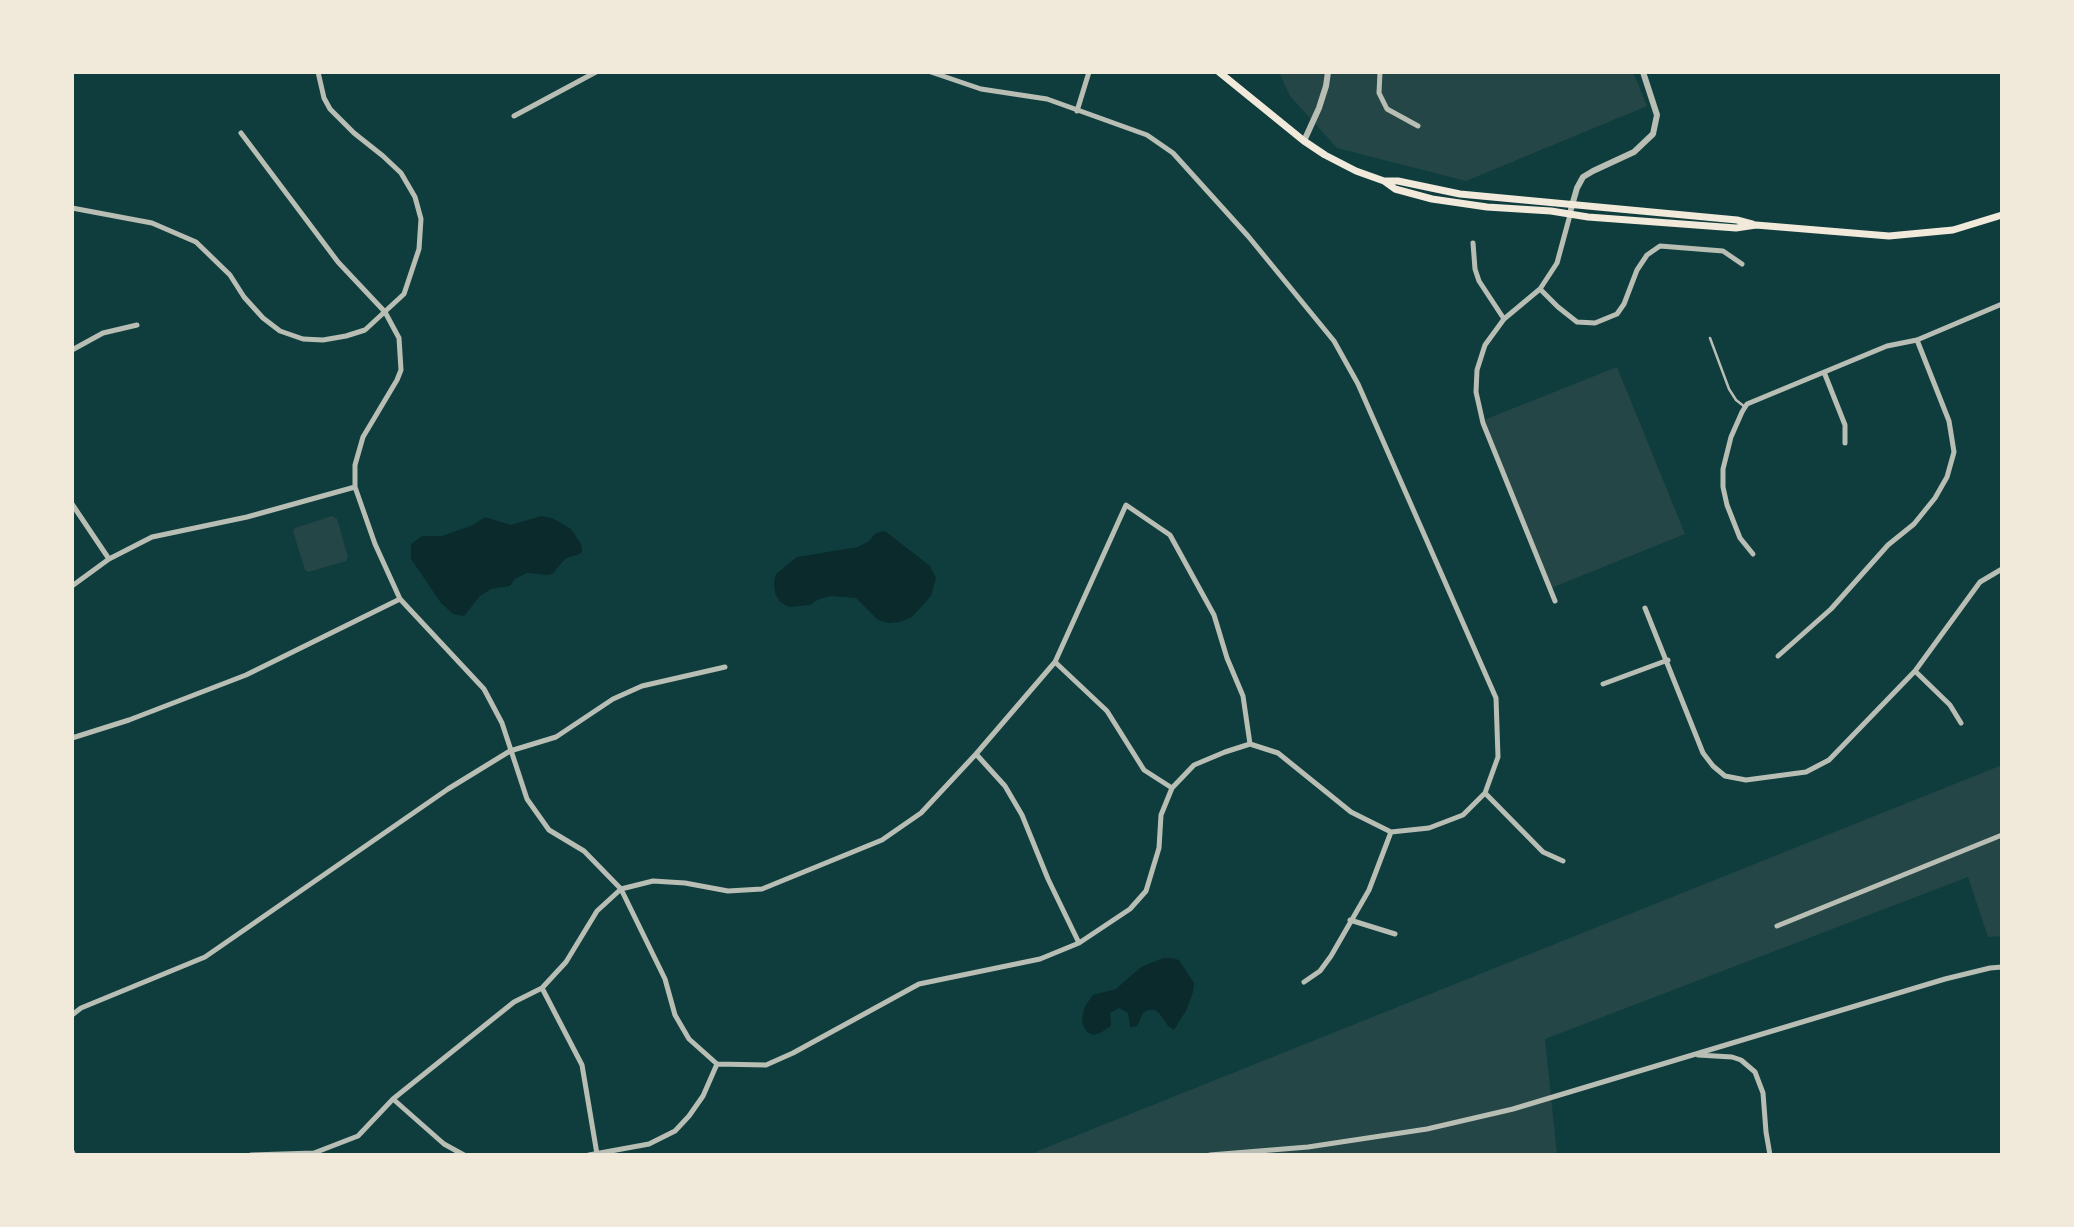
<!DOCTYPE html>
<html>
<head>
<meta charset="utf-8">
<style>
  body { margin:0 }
  #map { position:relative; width:2074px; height:1227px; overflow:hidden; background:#0f3d3e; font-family:Spectral,serif }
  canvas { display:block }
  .frame { position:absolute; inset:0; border:74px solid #f1e9da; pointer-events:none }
</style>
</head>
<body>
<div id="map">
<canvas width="2074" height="1227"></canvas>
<div class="frame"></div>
</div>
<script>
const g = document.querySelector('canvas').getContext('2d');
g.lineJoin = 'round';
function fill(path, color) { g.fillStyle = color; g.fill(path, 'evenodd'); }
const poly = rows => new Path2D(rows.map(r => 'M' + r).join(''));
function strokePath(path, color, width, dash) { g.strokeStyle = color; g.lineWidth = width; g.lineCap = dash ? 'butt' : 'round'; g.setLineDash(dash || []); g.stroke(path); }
const green = poly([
  [1279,72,1633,72,1647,106,1466,181,1337,148,1290,96],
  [1617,367,1685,534,1551,588,1484,420],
  [332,516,337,519,348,557,346,561,308,572,305,570,293,531,295,528],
  [2002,765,2002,936,1988,937,1968,877,1545,1039,1557,1155,1028,1155]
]);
const water = poly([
  [541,516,552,518,571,529,581,544,582,551,580,554,566,558,552,574,548,575,527,573,515,579,510,586,491,589,480,596,464,616,453,614,441,603,411,559,411,544,422,536,442,536,473,525,485,517,511,525],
  [885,531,930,566,936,578,931,596,912,617,900,622,889,623,878,620,856,598,831,596,819,599,810,605,789,607,780,602,775,593,774,582,776,574,797,557,858,547,869,541,876,533],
  [1163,958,1172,958,1179,960,1194,983,1193,992,1187,1009,1174,1030,1168,1026,1159,1013,1155,1010,1148,1010,1143,1013,1137,1026,1130,1027,1128,1013,1119,1008,1110,1013,1111,1026,1100,1033,1093,1035,1087,1032,1083,1026,1082,1018,1085,1006,1093,995,1116,989,1141,967]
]);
const service = poly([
  [1710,338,1729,389,1736,400,1745,407]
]);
const minor = poly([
  [1380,72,1379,93,1387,109,1418,126],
  [1077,111,1089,72],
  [514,116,596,72],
  [241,133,338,262,385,312,399,338,401,370,397,380,363,437,355,465,355,487,375,544,400,599,484,689,502,723,527,799,549,830,584,851,621,889,665,979,675,1015,689,1039,717,1064,766,1065,793,1053,919,984,1040,959,1079,943,1130,909,1146,891,1159,848,1161,815,1172,788,1194,765,1225,752,1250,744,1278,753,1351,812,1391,832,1429,828,1463,815,1485,793,1498,757,1496,698,1358,384,1334,341,1248,236,1173,153,1147,135,1047,99,981,89,931,72],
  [72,208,152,223,196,242,230,275,244,297,263,318,280,331,303,339,323,340,346,336,365,330,404,294,419,249,421,219,415,197,401,173,383,156,354,133,330,109,324,98,318,72],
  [1473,243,1475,269,1479,281,1504,319],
  [1540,289,1558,307,1577,322,1595,323,1617,314,1624,304,1637,270,1647,255,1660,246,1723,251,1742,264],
  [72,350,103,333,137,325],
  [1824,372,1845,425,1845,443],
  [72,504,109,559],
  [1753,554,1740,538,1727,505,1723,487,1723,469,1731,437,1742,412,1747,404,1887,346,1917,340,2002,304],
  [72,586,109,559,152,537,247,517,355,487],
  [1555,601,1483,423,1476,392,1477,370,1485,345,1504,319,1540,289,1557,263,1570,215],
  [1645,608,1703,753,1713,766,1725,776,1746,780,1806,772,1829,760,1915,671,1980,582,2002,569],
  [1778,656,1831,609,1888,545,1914,524,1935,498,1947,477,1954,452,1949,421,1917,340],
  [1055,662,1107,711,1144,770,1172,788],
  [1915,671,1950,705,1961,723],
  [1603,684,1668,660],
  [72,738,129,720,246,675,400,599],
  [976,754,1005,786,1022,815,1048,879,1079,943],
  [1485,793,1543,852,1563,861],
  [1350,920,1395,934],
  [1777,926,2002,835],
  [1304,982,1320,971,1331,956,1369,890,1391,832],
  [542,988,582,1065,597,1154],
  [72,1015,81,1008,205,957,448,789,510,751,556,737,613,699,642,686,725,667],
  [1698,1055,1732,1057,1741,1060,1755,1072,1763,1093,1766,1132,1770,1155],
  [393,1099,444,1144,464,1155],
  [72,1151,74,1155],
  [251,1155,314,1153,358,1136,393,1099,514,1002,542,988,566,962,597,911,621,889,653,881,685,883,728,891,762,889,882,840,921,813,976,754,1055,662,1126,505,1170,535,1214,615,1227,658,1243,696,1250,744],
  [589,1155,649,1144,675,1131,689,1116,703,1096,717,1064],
  [1210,1155,1308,1147,1427,1129,1513,1109,1945,979,1990,968,2002,967]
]);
const tertiary = poly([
  [1304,141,1319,108,1326,86,1328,72],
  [1571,209,1577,188,1583,177,1593,171,1634,152,1653,134,1657,115,1643,72]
]);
const secondary = poly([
  [1219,72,1304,141,1325,155,1356,171,1384,181,1395,189,1432,199,1487,207,1551,211,1588,217,1736,228,1756,225,1889,236,1953,230,2002,215],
  [1386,181,1398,181,1460,194,1737,220,1752,224]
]);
fill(green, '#244646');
fill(water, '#0a2a2b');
strokePath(service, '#b8beb3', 2.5);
strokePath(minor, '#b8beb3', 5);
strokePath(tertiary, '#b8beb3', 6);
strokePath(secondary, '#f1e9da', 7);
</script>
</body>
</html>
